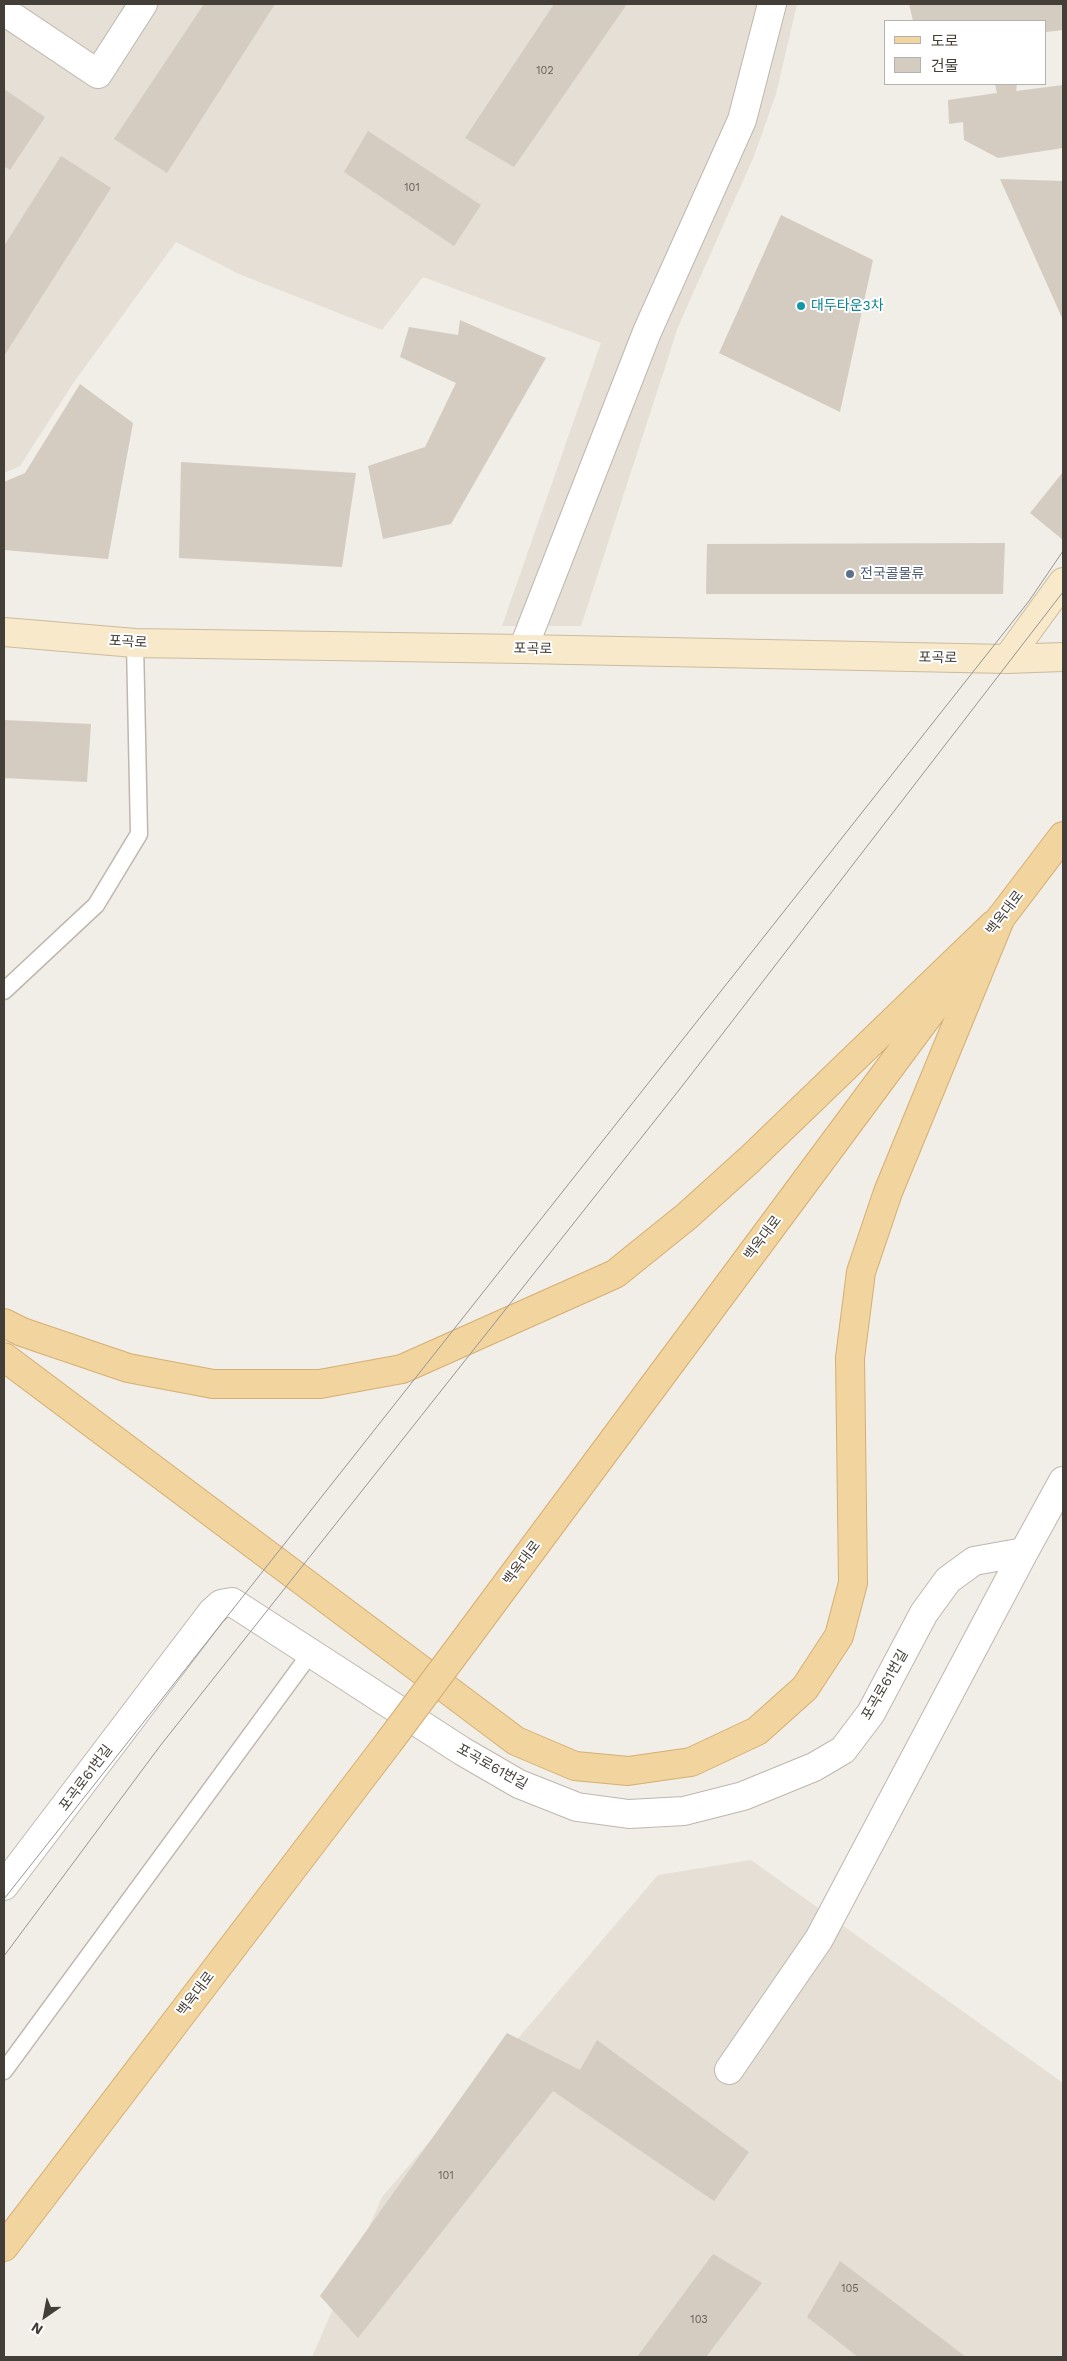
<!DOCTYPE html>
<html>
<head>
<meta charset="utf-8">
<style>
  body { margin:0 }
  #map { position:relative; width:1067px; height:2361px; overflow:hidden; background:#f1ede7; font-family:"Work Sans","Noto Sans KR",sans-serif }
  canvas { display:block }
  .frame { position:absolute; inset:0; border:5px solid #433e37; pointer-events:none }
  .legend { position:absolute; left:884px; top:20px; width:162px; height:65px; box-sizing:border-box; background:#fff; border:1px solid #b4b2af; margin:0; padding:6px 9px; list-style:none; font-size:15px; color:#433e37 }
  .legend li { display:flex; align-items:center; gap:10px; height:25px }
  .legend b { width:25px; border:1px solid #b4b2af }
  .north { position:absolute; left:20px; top:2291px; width:50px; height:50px; -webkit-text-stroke:4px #fff; paint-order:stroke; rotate:213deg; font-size:14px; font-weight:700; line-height:20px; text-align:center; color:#433e37 }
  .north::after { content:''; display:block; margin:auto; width:18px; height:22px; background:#433e37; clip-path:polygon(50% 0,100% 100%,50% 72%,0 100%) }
</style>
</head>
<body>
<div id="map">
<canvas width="1067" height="2361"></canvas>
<div class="frame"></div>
<ul class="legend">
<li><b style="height:6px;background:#f2d49f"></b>도로</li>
<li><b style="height:14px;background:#d4cbc1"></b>건물</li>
</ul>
<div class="north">N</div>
</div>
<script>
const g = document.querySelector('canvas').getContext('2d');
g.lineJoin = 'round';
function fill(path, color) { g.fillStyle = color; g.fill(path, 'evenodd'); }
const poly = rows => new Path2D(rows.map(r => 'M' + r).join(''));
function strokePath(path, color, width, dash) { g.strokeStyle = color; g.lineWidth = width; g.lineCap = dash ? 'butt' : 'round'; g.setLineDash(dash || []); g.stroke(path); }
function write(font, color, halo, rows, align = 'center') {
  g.font = font + ' "Work Sans","Noto Sans KR",sans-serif'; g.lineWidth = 4; g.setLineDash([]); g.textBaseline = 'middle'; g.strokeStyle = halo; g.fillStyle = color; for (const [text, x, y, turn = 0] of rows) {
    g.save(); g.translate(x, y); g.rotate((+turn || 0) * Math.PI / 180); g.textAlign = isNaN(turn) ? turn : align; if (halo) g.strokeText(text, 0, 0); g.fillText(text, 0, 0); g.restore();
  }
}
const residential = poly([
  [4,4,797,4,776,94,754,156,678,327,581,626,502,626,601,343,423,277,382,330,239,274,176,242,74,382,20,466,4,473],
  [751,1860,1063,2083,1063,2357,312,2357,382,2197,658,1875]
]);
const building = poly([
  [204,4,275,4,167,173,114,139],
  [554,4,627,4,514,167,465,138],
  [909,4,1063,4,1063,30,1046,32,1046,21,913,21],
  [995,84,1017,84,1016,91,1063,85,1063,148,998,158,964,140,963,122,949,124,948,100,997,93],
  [4,89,45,117,10,170,4,166],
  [368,131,481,205,454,246,344,172],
  [61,156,111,188,4,356,4,246],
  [1000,179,1063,181,1063,320],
  [781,215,873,260,840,412,719,353],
  [460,320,546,358,451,524,383,539,368,466,425,447,456,383,400,357,409,327,458,335],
  [80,384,133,423,108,559,4,550,4,482,25,473],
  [181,462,356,473,342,567,179,558],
  [1063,472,1063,540,1030,513],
  [1005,543,1003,594,706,594,707,544],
  [4,720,91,724,87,782,4,778],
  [507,2033,580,2070,597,2040,749,2152,714,2201,553,2091,358,2338,320,2296],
  [713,2254,762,2283,706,2357,637,2357],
  [840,2261,966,2357,858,2357,807,2317]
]);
const lane = poly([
  [4,991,96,905,139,834,135,643],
  [4,2071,310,1654]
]);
const street = poly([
  [4,11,98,74,143,4],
  [523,649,647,332,742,120,772,4],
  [4,1886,212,1612,221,1604,232,1602,462,1751,519,1784,577,1807,629,1814,684,1811,743,1796,814,1767,843,1750,871,1713,924,1613,948,1580,974,1561,1024,1552,1063,1481],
  [729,2070,819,1939,1024,1552]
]);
const secondary = poly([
  [4,632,135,643,523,649,1007,659,1063,657],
  [1007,659,1063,582]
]);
const primary = poly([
  [990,932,1063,836],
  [4,1323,22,1332,128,1368,213,1384,320,1384,402,1369,615,1274,687,1216,749,1160,993,925],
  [4,1357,516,1741,575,1766,628,1771,691,1762,757,1731,805,1688,839,1636,853,1583,850,1358,861,1272,888,1192,1001,917],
  [465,1640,954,981],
  [4,2247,389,1742]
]);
const tram = poly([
  [4,1899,1029,601,1063,551],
  [4,1956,160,1746,683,1085,1063,592]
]);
const primaryBridge = poly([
  [389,1742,465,1640]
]);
const markers = [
  [801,306,5,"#0f9aa8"],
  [850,574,5,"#5c6f8a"]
];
const numberNames = [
  ["102",545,71],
  ["101",412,188],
  ["101",446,2176],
  ["105",850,2289],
  ["103",699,2320]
];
const cultureNames = [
  ["대두타운3차",811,306]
];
const serviceNames = [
  ["전국콜물류",860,574]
];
const streetNames = [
  ["포곡로",128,642,3],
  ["포곡로",533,649,1],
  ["포곡로",938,658,1],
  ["백옥대로",1005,913,-53],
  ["백옥대로",763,1238,-53],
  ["백옥대로",522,1563,-53],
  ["포곡로61번길",885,1685,-60],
  ["포곡로61번길",492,1767,29],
  ["포곡로61번길",86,1778,-53],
  ["백옥대로",196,1994,-53]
];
fill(residential, '#e5dfd6');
fill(building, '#d4cbc1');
strokePath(lane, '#bfb7ae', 19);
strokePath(street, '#bfb7ae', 30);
strokePath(secondary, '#ccbb9c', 30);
strokePath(primary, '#d5af72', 30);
strokePath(lane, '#fff', 16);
strokePath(street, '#fff', 28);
strokePath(secondary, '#f8e9cb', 28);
strokePath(primary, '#f2d49f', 28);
strokePath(tram, '#959595', 1);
strokePath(primaryBridge, '#d5af72', 30, []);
strokePath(primaryBridge, '#f2d49f', 28);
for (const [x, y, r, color] of markers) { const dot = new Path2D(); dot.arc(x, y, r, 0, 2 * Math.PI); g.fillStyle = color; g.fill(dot); strokePath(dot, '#fff', 2); }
write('11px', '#67615a', null, numberNames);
write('14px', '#0d838f', '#fff', cultureNames, 'left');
write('14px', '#4e5e75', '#fff', serviceNames, 'left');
write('14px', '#433e37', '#fff', streetNames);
</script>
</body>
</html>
